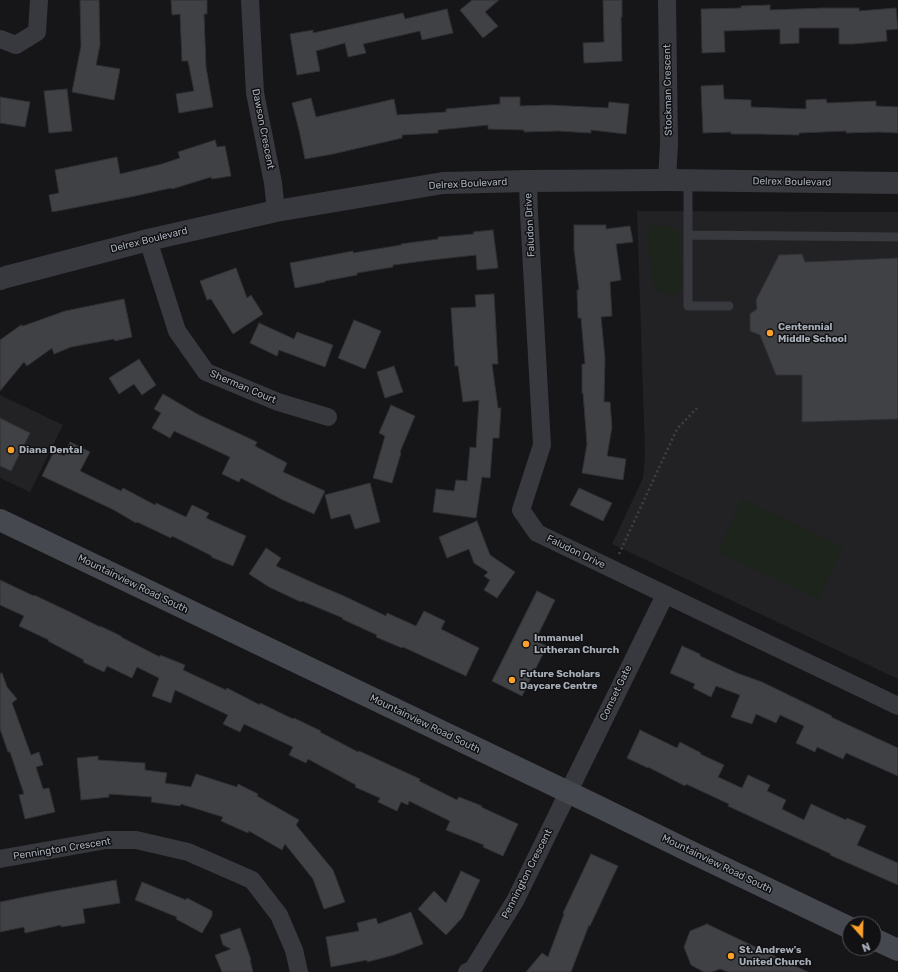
<!DOCTYPE html>
<html>
<head>
<meta charset="utf-8">
<style>
  body { margin:0 }
  #map { position:relative; width:898px; height:972px; overflow:hidden; background:#161618; font-family:Rubik,sans-serif }
  canvas { display:block }
  .north { position:absolute; left:842px; top:916px; width:40px; height:40px; box-sizing:border-box; background:#111113; border:1px solid #4d5055; border-radius:50%; rotate:160deg; font-size:11px; font-weight:700; line-height:16px; text-align:center; color:#a8afb9 }
  .north::after { content:''; display:block; margin:auto; width:14px; height:18px; background:#fca12b; clip-path:polygon(50% 0,100% 100%,50% 72%,0 100%) }
</style>
</head>
<body>
<div id="map">
<canvas width="898" height="972"></canvas>
<div class="north">N</div>
</div>
<script>
const g = document.querySelector('canvas').getContext('2d');
g.lineJoin = 'round';
function fill(path, color) { g.fillStyle = color; g.fill(path, 'evenodd'); }
const poly = rows => new Path2D(rows.map(r => 'M' + r).join(''));
function strokePath(path, color, width, dash) { g.strokeStyle = color; g.lineWidth = width; g.lineCap = dash ? 'butt' : 'round'; g.setLineDash(dash || []); g.stroke(path); }
function write(font, color, halo, rows, align = 'center') {
  g.font = font + ' Rubik,sans-serif'; g.lineWidth = 3; g.setLineDash([]); g.textBaseline = 'middle'; g.strokeStyle = halo; g.fillStyle = color; for (const [text, x, y, turn = 0] of rows) {
    g.save(); g.translate(x, y); g.rotate((+turn || 0) * Math.PI / 180); g.textAlign = isNaN(turn) ? turn : align; if (halo) g.strokeText(text, 0, 0); g.fillText(text, 0, 0); g.restore();
  }
}
const built = poly([
  [637,211,898,212,898,679,612,544,643,478,645,453],
  [0,395,63,425,30,492,0,478]
]);
const green = poly([
  [653,226,671,226,679,232,682,286,679,294,663,294,654,289,647,234],
  [742,499,843,546,819,599,717,552]
]);
const building = poly([
  [80,0,99,0,100,45,96,65,120,69,114,100,72,92,81,46,80,0],
  [171,0,207,0,207,14,204,14,206,67,213,107,179,113,176,94,194,91,188,61,182,61,180,14,172,15,171,0],
  [472,0,499,0,485,12,498,26,483,38,460,10,472,0],
  [603,0,622,0,622,17,621,17,622,61,584,63,583,43,604,42,603,0],
  [770,5,770,10,823,8,859,8,859,11,896,8,898,29,886,30,887,41,853,44,839,44,839,28,799,28,799,43,780,44,780,29,724,31,725,52,702,53,701,9,741,8,741,6,770,5],
  [447,9,453,33,422,40,420,31,363,44,366,53,348,57,345,43,316,51,320,71,297,75,290,34,313,30,313,33,403,13,405,19,447,9],
  [723,85,724,99,751,100,751,107,806,109,806,100,826,99,827,103,876,101,876,106,898,107,898,133,878,132,846,133,846,131,799,133,799,135,760,134,731,134,731,132,703,133,701,86,723,85],
  [67,89,72,131,49,133,44,91,67,89],
  [0,97,30,102,25,127,0,123,0,97],
  [500,97,520,97,520,106,549,105,608,108,609,102,629,104,626,134,591,130,591,133,559,131,524,132,524,130,488,129,488,125,438,130,438,133,402,135,402,138,333,154,305,159,299,130,292,103,311,98,316,117,394,99,397,115,446,112,446,109,500,104,500,97],
  [215,140,217,147,225,146,231,176,212,179,211,177,172,189,171,188,135,196,52,212,49,195,59,193,55,170,117,157,120,174,162,164,180,158,178,152,215,140],
  [574,225,606,225,606,229,630,226,633,242,616,244,621,280,610,282,612,316,601,317,605,358,604,402,610,402,612,427,607,456,626,459,623,480,582,473,587,444,583,393,582,393,582,364,585,364,581,318,578,318,577,290,579,290,574,249,574,225],
  [493,230,498,268,477,270,476,255,431,260,393,265,393,267,357,273,357,275,325,281,325,282,295,288,290,263,353,251,353,253,401,245,401,244,438,239,438,237,474,234,473,232,493,230],
  [802,254,805,262,898,258,898,419,802,422,802,375,776,375,760,335,750,331,750,314,757,309,756,300,779,255,802,254],
  [236,268,247,298,251,295,263,314,233,334,211,299,207,300,200,281,236,268],
  [494,294,498,364,492,364,498,408,501,408,499,438,493,438,490,478,482,477,476,518,433,512,436,489,454,491,456,480,467,481,470,447,476,448,479,400,463,402,458,366,455,366,451,308,476,307,475,295,494,294],
  [124,299,132,337,115,341,114,339,71,347,54,354,52,348,27,366,24,362,0,391,0,340,21,325,23,326,65,311,124,299],
  [354,320,381,331,365,369,338,358,354,320],
  [259,323,294,339,297,332,333,345,325,367,279,350,277,356,250,343,259,323],
  [139,359,156,385,142,395,134,384,119,394,109,378,139,359],
  [394,366,403,392,385,398,377,372,394,366],
  [163,394,199,415,257,442,255,446,287,463,283,472,325,491,314,514,283,500,241,478,239,482,222,474,230,457,174,431,170,438,152,428,161,413,154,409,163,394],
  [391,405,415,416,400,452,401,453,392,483,373,478,385,436,379,433,391,405],
  [0,418,30,433,11,471,0,466,0,418],
  [70,442,90,452,80,471,121,491,123,488,155,505,156,503,186,517,192,505,209,513,206,518,246,536,233,566,211,557,212,556,172,536,171,538,137,522,136,523,114,510,42,476,54,451,64,456,70,442],
  [370,483,380,522,355,529,350,514,331,519,325,495,370,483],
  [579,488,612,503,603,521,570,505,579,488],
  [477,521,490,555,515,572,497,598,484,590,490,580,484,576,488,572,474,563,469,549,447,558,439,537,477,521],
  [266,548,281,558,276,566,318,585,344,596,386,616,387,613,416,626,424,611,445,621,441,629,479,648,466,676,403,647,402,648,376,637,377,635,342,619,343,618,302,601,301,602,269,587,249,574,266,548],
  [0,580,34,596,34,595,70,612,100,627,100,626,121,636,121,637,160,657,160,655,185,665,183,670,226,690,227,688,260,705,260,703,293,719,294,718,321,731,320,732,358,752,359,751,420,779,419,781,457,800,459,797,482,806,481,807,518,824,503,856,483,847,484,845,446,830,450,821,409,801,408,805,401,802,397,811,378,802,380,798,355,787,356,785,308,759,306,763,289,755,293,747,244,724,240,732,223,724,228,715,175,690,171,703,152,696,159,678,137,667,132,678,107,666,104,672,83,662,84,660,48,641,49,640,19,626,24,616,0,605,0,580],
  [537,591,555,600,535,641,547,646,522,696,492,681,537,591],
  [682,646,700,654,700,656,737,673,762,682,832,716,831,717,898,748,898,776,846,753,843,759,817,747,815,752,796,743,804,726,780,715,776,723,756,714,752,724,731,717,740,695,716,686,711,697,693,688,695,684,670,673,682,646],
  [2,673,7,687,17,699,12,703,31,755,39,752,43,765,36,767,43,789,49,788,55,812,25,819,19,795,24,794,10,752,8,752,0,729,0,674,2,673],
  [640,730,677,748,680,742,701,753,700,754,724,765,718,777,742,788,748,775,770,785,767,791,786,800,782,809,804,820,811,804,846,820,847,818,866,826,857,845,898,863,898,885,830,855,831,854,728,806,729,804,686,784,685,786,648,767,648,768,627,758,640,730],
  [98,756,98,760,145,763,145,770,167,773,165,783,191,787,196,774,237,787,238,784,258,794,257,796,299,820,296,825,333,870,345,902,324,909,313,879,285,844,282,850,249,831,248,833,221,821,223,817,181,804,180,806,151,802,152,797,109,794,109,797,81,800,77,758,98,756],
  [591,854,618,866,590,926,589,925,571,972,526,972,542,953,548,957,564,914,563,913,591,854],
  [461,871,480,880,462,918,446,935,418,909,434,891,446,903,461,871],
  [116,880,120,903,83,909,85,923,61,927,61,925,25,933,24,927,0,932,0,902,44,893,116,880],
  [142,882,186,900,187,898,212,911,212,916,202,933,176,919,177,917,135,900,142,882],
  [411,912,423,944,394,955,367,962,367,960,331,967,326,937,359,931,357,923,376,918,378,924,411,912],
  [707,924,808,972,728,972,720,969,711,972,704,972,691,965,684,947,690,931,707,924],
  [240,928,251,960,250,960,253,972,222,972,215,955,231,949,223,945,220,935,240,928]
]);
const path = poly([
  [619,554,677,429,697,408]
]);
const service = poly([
  [688,180,688,306,729,306],
  [688,235,898,237]
]);
const minor = poly([
  [250,0,255,93,273,183,276,211],
  [667,0,669,144,667,180],
  [0,39,16,45,37,32,39,0],
  [528,181,529,214,542,445,521,510,537,533,898,706],
  [148,240,177,331,206,372,278,402,328,417],
  [0,859,106,840,136,840,188,852,252,880,279,915,294,950,299,972],
  [467,972,473,969,515,901,665,595]
]);
const tertiary = poly([
  [0,279,6,277,148,240,276,211,443,183,528,181,667,180,898,183]
]);
const secondary = poly([
  [0,520,593,804,695,854,850,928],
  [874,939,898,950]
]);
const markers = [
  [770,333,4,"#fca12b"],
  [11,450,4,"#fca12b"],
  [526,644,4,"#fca12b"],
  [512,680,4,"#fca12b"],
  [731,956,4,"#fca12b"]
];
const streetNames = [
  ["Stockman Crescent",668,90,-91],
  ["Dawson Crescent",263,129,79],
  ["Delrex Boulevard",792,182,1],
  ["Delrex Boulevard",468,184,-3],
  ["Faludon Drive",530,225,-93],
  ["Delrex Boulevard",149,240,-14],
  ["Sherman Court",243,387,23],
  ["Faludon Drive",576,552,26],
  ["Mountainview Road South",133,584,26],
  ["Comset Gate",616,693,-64],
  ["Mountainview Road South",425,724,26],
  ["Pennington Crescent",62,849,-9],
  ["Mountainview Road South",717,864,26],
  ["Pennington Crescent",527,874,-63]
];
const poiNames = [
  ["Centennial",778,327],
  ["Middle School",778,339],
  ["Diana Dental",19,450],
  ["Immanuel",534,638],
  ["Lutheran Church",534,650],
  ["Future Scholars",520,674],
  ["Daycare Centre",520,686],
  ["St. Andrew's",739,950],
  ["United Church",739,962]
];
fill(built, '#222225');
fill(green, '#1c241c');
fill(building, '#404145');
strokePath(building, '#303135', 1);
strokePath(path, '#3d4045', 2.5, [2, 3]);
strokePath(service, '#37393e', 9);
strokePath(minor, '#37393e', 18);
strokePath(tertiary, '#37393e', 22);
strokePath(secondary, '#45484e', 22);
for (const [x, y, r, color] of markers) { const dot = new Path2D(); dot.arc(x, y, r, 0, 2 * Math.PI); g.fillStyle = color; g.fill(dot); strokePath(dot, '#111113', 1.5); }
write('10px', '#a8afb9', '#111113', streetNames);
write('bold 10px', '#a8afb9', '#111113', poiNames, 'left');
</script>
</body>
</html>
